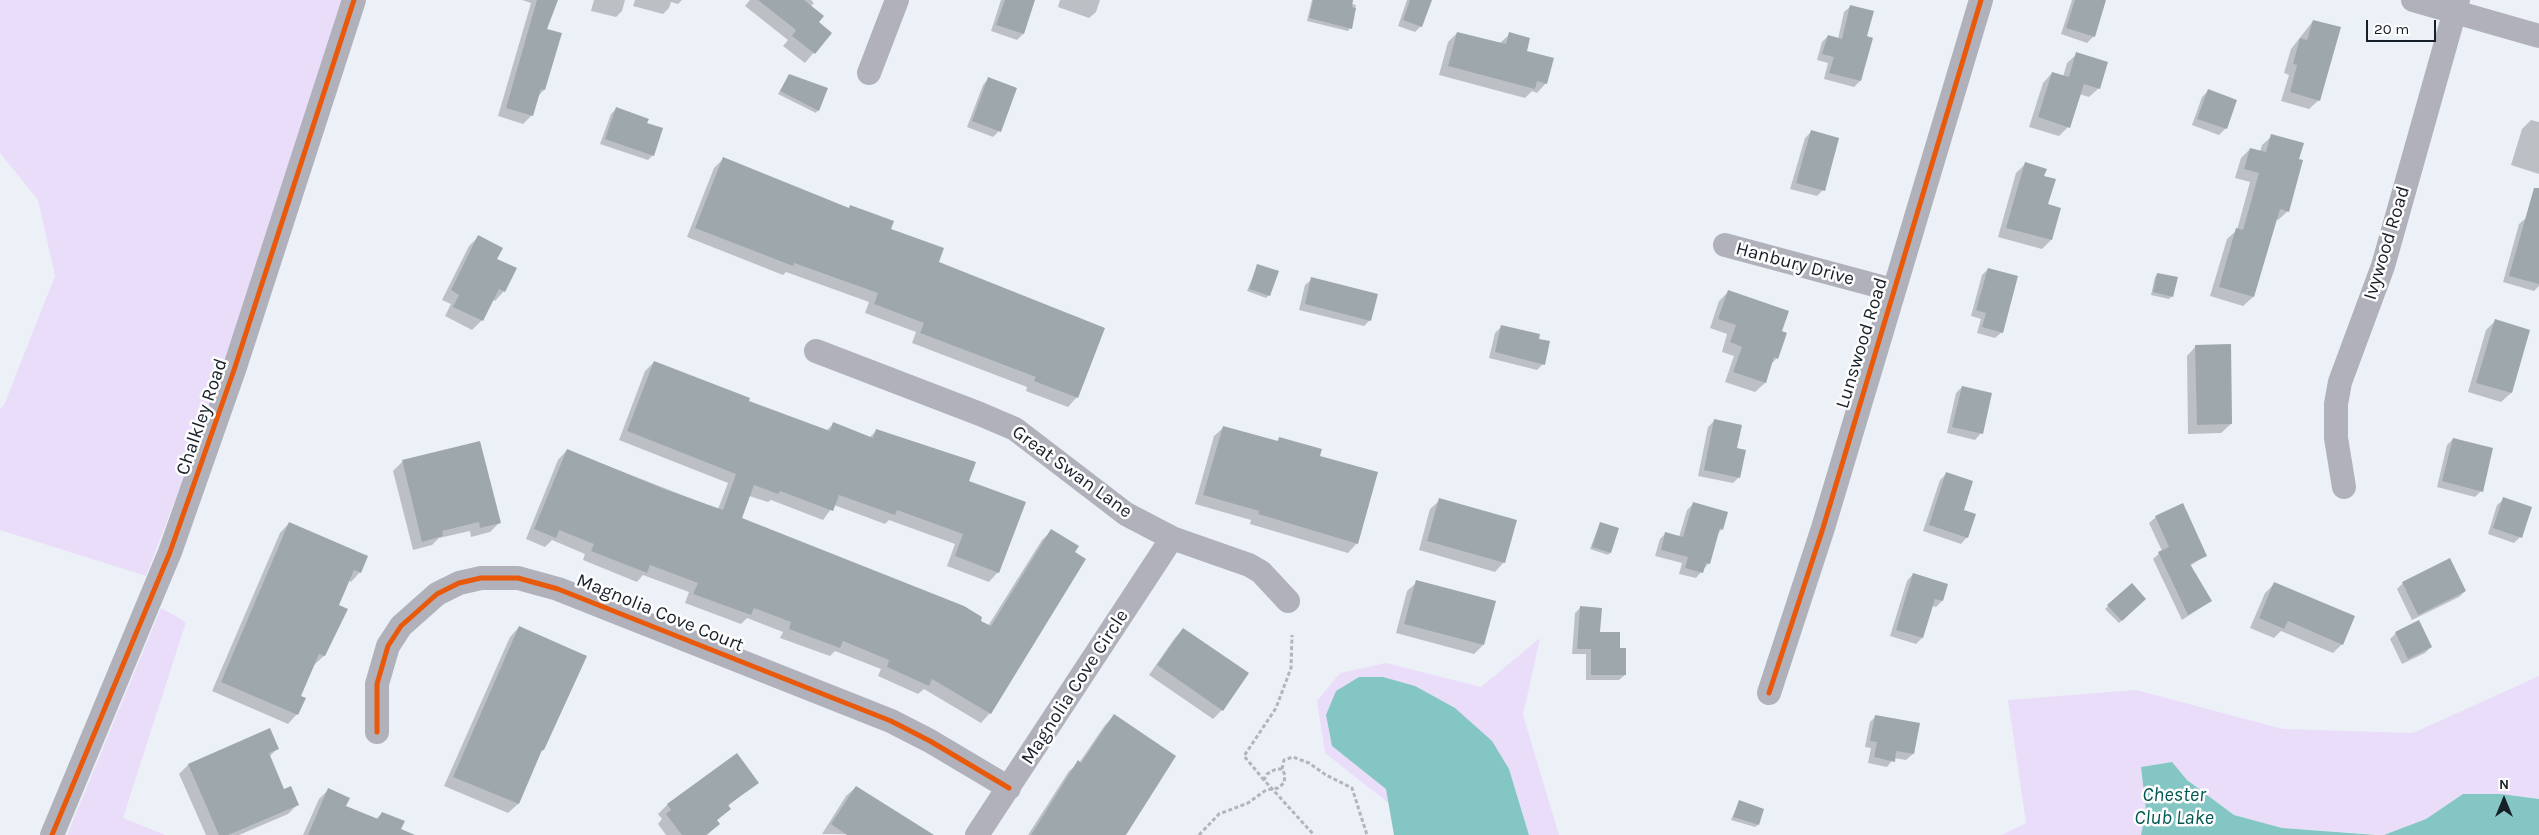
<!DOCTYPE html>
<html>
<head>
<meta charset="utf-8">
<style>
  body { margin:0 }
  #map { position:relative; width:2539px; height:835px; overflow:hidden; background:#ecf1f7; font-family:Karla,sans-serif }
  canvas { display:block }
  .north { position:absolute; left:2479px; top:775px; width:50px; height:50px; -webkit-text-stroke:4px #fdfdfd; paint-order:stroke; rotate:0deg; font-size:14px; font-weight:700; line-height:20px; text-align:center; color:#171f28 }
  .north::after { content:''; display:block; margin:auto; width:18px; height:22px; background:#171f28; clip-path:polygon(50% 0,100% 100%,50% 72%,0 100%) }
  .scale { position:absolute; left:2366px; top:20px; width:70px; height:22px; box-sizing:border-box; border:2px solid #171f28; border-top:0; padding-left:6px; font-size:15px; line-height:18px; white-space:nowrap; color:#171f28; -webkit-text-stroke:4px #fdfdfd; paint-order:stroke }
</style>
</head>
<body>
<div id="map">
<canvas width="2539" height="835"></canvas>
<div class="north">N</div>
<div class="scale">20 m</div>
</div>
<script>
const g = document.querySelector('canvas').getContext('2d');
g.lineJoin = 'round';
function fill(path, color) { g.fillStyle = color; g.fill(path, 'evenodd'); }
const poly = rows => new Path2D(rows.map(r => 'M' + r).join(''));
function strokePath(path, color, width, dash) { g.strokeStyle = color; g.lineWidth = width; g.lineCap = dash ? 'butt' : 'round'; g.setLineDash(dash || []); g.stroke(path); }
function write(font, color, halo, rows, align = 'center') {
  g.font = font + ' Karla,sans-serif'; g.lineWidth = 5; g.setLineDash([]); g.textBaseline = 'middle'; g.strokeStyle = halo; g.fillStyle = color; for (const [text, x, y, turn = 0] of rows) {
    g.save(); g.translate(x, y); g.rotate((+turn || 0) * Math.PI / 180); g.textAlign = isNaN(turn) ? turn : align; if (halo) g.strokeText(text, 0, 0); g.fillText(text, 0, 0); g.restore();
  }
}
const green = poly([
  [0,0,344,0,216,393,146,576,0,530,0,409,4,405,55,276,38,200,0,153],
  [161,608,186,622,123,818,165,835,67,835],
  [1540,638,1523,715,1559,835,1529,835,1509,769,1326,715,1332,746,1387,789,1391,805,1325,753,1317,701,1340,673,1386,663,1481,687],
  [2539,676,2539,799,2501,794,2463,794,2426,819,2384,835,2282,828,2234,815,2187,780,2171,762,2141,767,2146,810,2141,835,2002,835,2026,823,2008,700,2136,690,2283,729,2413,733]
]);
const water = poly([
  [1359,677,1383,677,1415,686,1455,708,1492,741,1509,769,1529,835,1394,835,1386,789,1332,746,1326,715,1336,691],
  [2172,762,2187,780,2234,815,2282,828,2377,835,2141,835,2146,810,2141,767],
  [2463,794,2501,794,2539,799,2539,835,2384,835,2426,819]
]);
const shadow = poly([
  [522,0,556,0,546,30,544,90,537,97,532,115,523,124,498,116,531,3],
  [594,0,625,0,622,11,616,17,591,11],
  [635,0,682,0,678,4,671,2,669,8,663,14,633,6],
  [750,0,811,0,814,3,810,7,817,23,830,33,805,63,783,46,788,40,745,6],
  [1001,0,1034,0,1023,34,1017,40,991,31],
  [1060,0,1100,0,1096,12,1089,18,1058,7],
  [1312,0,1334,0,1356,5,1350,28,1348,31,1307,21],
  [1407,0,1430,0,1421,26,1415,32,1398,26],
  [2072,0,2105,0,2094,36,2087,43,2061,34],
  [1851,6,1865,37,1860,81,1854,87,1824,79,1828,63,1817,60,1822,42,1828,36,1838,39,1844,12],
  [2313,21,2319,100,2309,109,2281,101,2289,75,2284,73,2291,49],
  [1457,33,1500,43,1510,34,1525,52,1546,83,1537,93,1532,91,1525,98,1439,75,1448,42],
  [2077,54,2099,88,2089,97,2079,94,2068,127,2059,136,2029,127,2043,83,2052,73,2063,77,2067,63],
  [789,76,818,110,816,113,778,94],
  [989,78,999,131,993,137,967,127,983,85],
  [2208,91,2226,128,2219,135,2192,125,2202,97],
  [616,109,646,124,653,155,648,160,600,144,611,114],
  [2531,120,2539,122,2539,174,2511,165,2522,129],
  [1811,132,1823,190,1817,196,1790,189,1805,138],
  [2272,136,2288,211,2278,220,2275,219,2253,297,2243,306,2210,296,2227,239,2237,230,2250,182,2235,178,2241,158,2250,149,2260,152,2262,145],
  [723,159,848,209,851,206,890,230,937,263,1077,397,1068,407,1026,391,1027,387,912,343,916,332,865,313,869,302,786,272,783,275,687,237,714,168],
  [2025,164,2043,176,2047,205,2060,209,2051,240,2042,249,1998,237,2016,173],
  [2526,218,2539,222,2539,286,2534,291,2503,282,2519,224],
  [478,237,496,260,504,291,495,301,492,299,482,320,472,330,445,316,451,304,442,300,469,246],
  [1258,265,1269,295,1266,298,1247,291],
  [1988,269,2002,332,1995,338,1977,333,1981,319,1971,316,1982,275],
  [2158,274,2172,296,2169,299,2151,295,2155,277],
  [1312,279,1370,320,1364,326,1299,310,1305,285],
  [1728,292,1780,332,1777,358,1770,365,1765,383,1755,392,1725,382,1734,356,1722,352,1727,334,1710,328,1719,301],
  [2495,321,2529,331,2511,393,2501,402,2468,392,2486,330],
  [1502,326,1537,340,1543,364,1537,370,1489,358,1495,333],
  [2196,346,2231,424,2221,433,2188,434,2187,356],
  [654,362,747,402,826,431,833,424,869,438,877,430,968,482,998,572,989,582,947,566,955,544,889,520,885,524,834,505,823,520,771,500,768,502,749,496,740,518,988,626,1042,540,1052,530,990,713,981,723,924,689,918,694,878,676,881,669,835,651,830,656,780,638,783,632,747,618,741,624,685,603,689,592,643,575,637,582,583,560,585,554,552,540,545,547,526,539,558,460,567,450,718,509,728,483,619,440,645,371],
  [1962,387,1981,433,1975,440,1947,433,1956,393],
  [1714,421,1735,449,1739,477,1733,483,1698,476,1708,427],
  [1224,427,1276,442,1280,439,1319,457,1357,543,1348,553,1250,524,1251,520,1195,504,1214,436],
  [2453,439,2481,491,2475,497,2437,487,2447,445],
  [402,462,499,523,490,532,471,537,470,531,439,538,432,545,413,550,393,471],
  [1946,474,1962,511,1967,537,1961,544,1923,531,1940,480],
  [2504,499,2520,537,2514,543,2488,534,2497,505],
  [1440,500,1504,562,1495,572,1419,550,1430,509],
  [1693,504,1722,529,1717,534,1709,563,1696,578,1679,574,1682,563,1655,556,1660,539,1666,533,1679,537,1687,510],
  [2156,517,2206,555,2190,566,2211,601,2182,620,2153,559,2162,551,2149,523],
  [289,523,360,572,351,582,348,580,337,606,332,636,324,656,314,665,300,696,297,714,288,724,212,691,280,533],
  [1600,523,1610,553,1608,555,1590,549],
  [1913,574,1942,601,1936,607,1932,606,1922,638,1916,644,1890,636,1907,581],
  [1417,582,1483,645,1474,654,1396,633,1407,591],
  [2403,583,2465,591,2459,597,2412,620,2397,589],
  [2274,584,2342,644,2333,653,2281,631,2274,638,2250,628,2265,593],
  [2131,585,2144,599,2119,623,2105,609],
  [1580,608,1598,633,1619,650,1625,675,1619,680,1586,680,1586,654,1572,654,1575,613],
  [519,627,543,750,539,753,518,804,508,813,444,786,510,637],
  [1183,629,1222,710,1213,719,1149,675,1174,639],
  [2396,633,2431,647,2425,653,2402,664,2390,639],
  [1114,716,1124,835,1028,835,1069,771,1079,763,1105,725],
  [1876,716,1913,754,1906,760,1894,758,1887,767,1868,763,1871,748,1865,747,1870,722],
  [277,749,269,757,284,791,298,804,288,814,239,835,206,835,179,774,188,765],
  [737,755,757,782,728,806,730,809,716,821,719,824,707,835,666,835,658,824,662,819,658,814,667,805],
  [856,787,913,835,822,834,846,796],
  [328,790,345,806,375,820,382,813,398,835,303,835,319,799],
  [1739,802,1758,825,1755,827,1731,820]
]);
const building = poly([
  [537,0,558,0,547,29,562,33,545,90,541,89,533,116,506,108],
  [758,0,804,0,824,16,819,22,832,33,815,54,792,36,796,30],
  [1005,0,1035,0,1024,34,996,25],
  [1313,0,1353,0,1352,7,1356,8,1352,29,1309,18],
  [1410,0,1432,0,1422,27,1403,20],
  [2075,0,2106,0,2095,37,2066,28],
  [1850,5,1874,11,1867,36,1873,38,1861,81,1829,73,1834,57,1822,54,1828,35,1842,39],
  [2313,20,2341,27,2320,101,2290,92,2297,65,2293,64,2300,38,2307,40],
  [1457,32,1506,44,1509,32,1530,38,1527,51,1554,58,1547,84,1537,81,1535,89,1448,66],
  [2076,52,2108,62,2100,89,2084,84,2070,128,2038,117,2052,72,2069,77],
  [789,74,828,88,819,111,780,91],
  [988,77,1017,88,1001,132,972,121],
  [2208,89,2237,100,2227,129,2197,119],
  [616,107,649,119,647,123,663,128,654,156,605,139],
  [1811,130,1839,138,1825,191,1796,183],
  [2271,134,2304,143,2299,159,2303,160,2289,212,2280,209,2254,297,2219,287,2236,228,2243,230,2259,173,2244,169,2250,148,2266,152],
  [723,157,849,208,850,205,894,221,891,229,944,248,939,262,1105,328,1078,398,1034,381,1036,377,920,333,924,323,874,304,878,293,794,263,793,266,695,228],
  [2025,162,2047,169,2044,176,2056,179,2048,204,2061,208,2052,240,2006,228],
  [2534,188,2539,188,2539,284,2509,276],
  [478,235,503,248,497,259,517,268,505,292,499,289,483,321,453,307,459,295,451,290],
  [1257,264,1279,271,1270,296,1249,289],
  [1988,268,2018,276,2003,333,1982,327,1986,313,1976,310],
  [2157,273,2178,277,2173,297,2153,292],
  [1311,277,1378,294,1371,321,1305,304],
  [1728,290,1789,311,1782,331,1787,333,1778,359,1774,357,1766,383,1733,372,1742,347,1730,342,1736,325,1718,319],
  [2495,319,2530,330,2512,393,2476,383],
  [1501,325,1540,334,1539,339,1550,341,1545,365,1495,352],
  [2231,344,2232,424,2197,425,2195,345],
  [654,361,750,398,749,401,830,431,833,422,873,438,876,429,976,462,969,481,1026,502,999,573,955,556,963,534,897,510,895,515,839,495,833,511,780,491,778,494,754,485,742,518,964,606,982,617,981,621,991,626,1051,529,1079,546,1075,552,1086,559,991,714,932,679,929,686,887,667,889,660,843,641,840,648,789,629,791,622,754,608,751,615,693,594,698,583,650,565,647,573,591,551,594,544,559,530,556,538,534,529,567,449,664,489,723,510,736,474,627,431],
  [1962,386,1992,393,1983,434,1952,427],
  [1714,419,1742,425,1737,448,1746,450,1740,478,1704,470],
  [1223,426,1278,441,1279,437,1322,449,1320,456,1378,472,1358,544,1258,514,1259,511,1203,495],
  [2453,438,2493,448,2483,492,2442,481],
  [480,441,501,523,480,528,479,522,442,531,443,536,422,542,402,460],
  [1946,472,1973,481,1964,510,1976,514,1968,538,1929,525],
  [2503,497,2532,507,2522,538,2493,528],
  [1439,498,1517,520,1505,563,1427,541],
  [1693,502,1728,512,1723,530,1720,528,1710,564,1706,563,1703,573,1685,568,1688,557,1661,550,1665,532,1683,537],
  [2183,503,2207,556,2190,564,2212,601,2188,615,2158,552,2169,547,2155,516],
  [289,522,368,556,361,573,354,570,339,605,348,609,325,656,319,654,301,696,306,698,298,715,221,682],
  [1600,522,1619,528,1611,553,1592,547],
  [2450,558,2466,591,2418,615,2402,582],
  [1913,573,1948,584,1943,601,1935,599,1923,638,1896,630],
  [1416,580,1496,601,1484,645,1404,624],
  [2274,582,2355,616,2343,645,2288,621,2284,629,2259,618],
  [2132,583,2146,599,2122,621,2107,605],
  [1580,606,1602,608,1600,632,1620,632,1620,648,1626,648,1626,675,1591,675,1591,649,1577,649],
  [2419,620,2432,647,2408,659,2395,632],
  [519,626,587,656,544,750,542,750,519,804,453,777],
  [1183,628,1249,673,1223,711,1157,665],
  [1114,714,1176,756,1126,835,1031,835,1078,760,1081,763],
  [1875,715,1920,723,1914,754,1896,751,1895,762,1874,757,1877,742,1870,741],
  [270,728,279,749,269,753,284,789,291,786,299,805,228,835,219,835,188,764],
  [737,753,759,783,728,805,731,809,717,820,720,824,706,835,682,835,666,814,671,810,667,804],
  [856,786,934,835,847,835,831,824],
  [328,788,350,798,346,806,378,819,382,812,405,821,401,829,415,835,308,835],
  [1739,800,1764,809,1759,825,1733,817]
]);
const path = poly([
  [1282,769,1276,769,1267,774,1264,780,1314,835],
  [1264,780,1244,756,1276,708,1291,668,1292,635],
  [1199,835,1219,814,1248,803,1266,790,1278,788,1284,783,1285,775,1282,769,1284,760,1293,757,1309,763,1326,775,1352,788,1367,835]
]);
const minor = poly([
  [2413,0,2539,36],
  [869,73,897,0],
  [1725,245,1893,290],
  [816,351,980,414,1015,429,1126,514,1172,538,1249,565,1261,572,1288,601],
  [2344,487,2336,438,2336,404,2340,382,2383,266,2458,0],
  [1769,693,1823,528,1981,0],
  [377,732,377,684,388,646,401,626,437,594,459,583,481,578,518,578,558,589,891,721,930,741,1009,788],
  [52,835,170,552,234,370,354,0],
  [977,835,1172,538]
]);
const cycleway = poly([
  [1769,693,1823,528,1981,0],
  [377,732,377,684,388,646,401,626,437,594,459,583,481,578,518,578,558,589,891,721,930,741,1009,788],
  [52,835,170,552,234,370,354,0]
]);
const streetNames = [
  ["Ivywood Road",2387,243,-73],
  ["Hanbury Drive",1795,264,15],
  ["Lunswood Road",1862,343,-73],
  ["Chalkley Road",202,417,-71],
  ["Great Swan Lane",1072,472,36],
  ["Magnolia Cove Court",660,613,22],
  ["Magnolia Cove Circle",1075,687,-57]
];
const waterNames = [
  ["Chester",2174,795],
  ["Club Lake",2174,818]
];
fill(green, '#eaddf9');
fill(water, '#84c6c3');
fill(shadow, '#0003');
fill(building, '#9ea7ac');
strokePath(path, '#b2b5bc', 3, [4, 2.5]);
strokePath(minor, '#b0b1bb', 24);
strokePath(cycleway, '#e8590c', 5);
write('19px', '#171f28', '#fdfdfd', streetNames);
write('italic 20px', '#005652', '#fdfdfd', waterNames);
</script>
</body>
</html>
